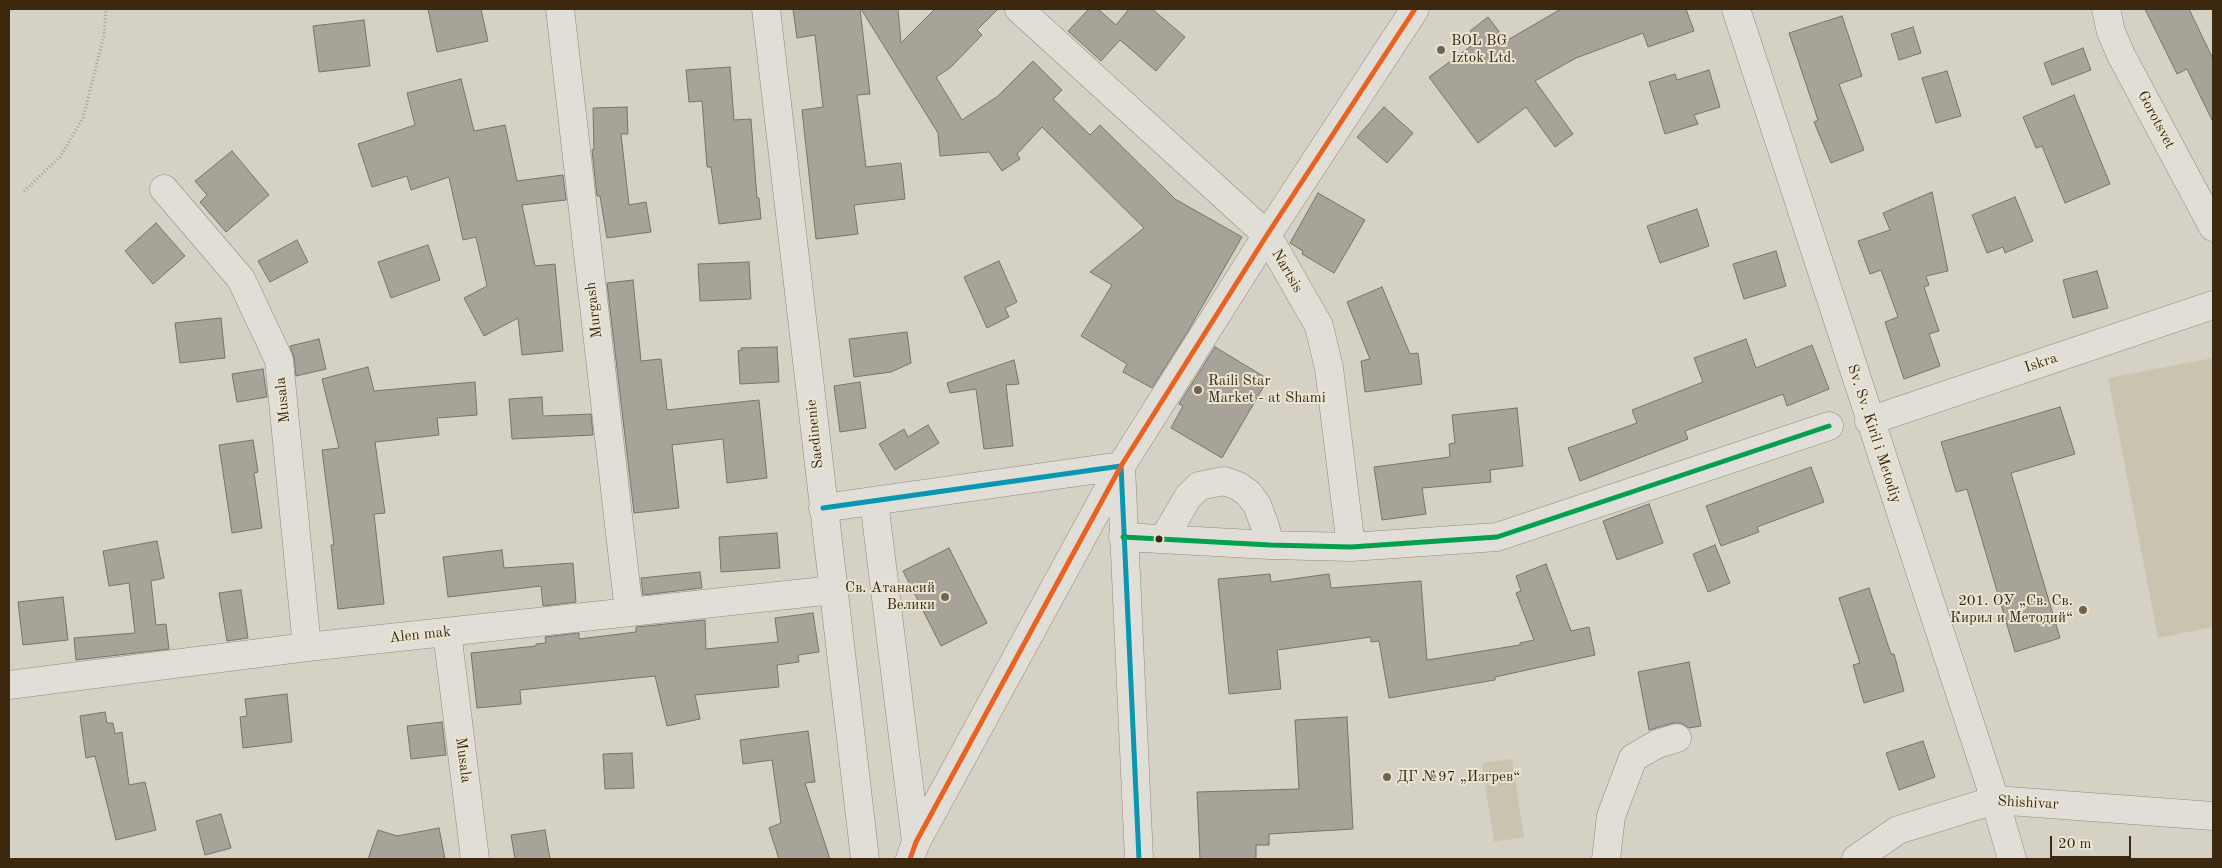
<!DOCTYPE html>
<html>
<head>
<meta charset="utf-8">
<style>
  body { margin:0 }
  #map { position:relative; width:2222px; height:868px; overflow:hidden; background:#d5d1c4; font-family:"Old Standard TT",serif }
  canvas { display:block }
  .frame { position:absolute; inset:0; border:10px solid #3b280f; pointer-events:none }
  .scale { position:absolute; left:2050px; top:836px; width:81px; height:22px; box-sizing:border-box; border:2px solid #3b280f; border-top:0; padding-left:6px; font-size:15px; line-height:18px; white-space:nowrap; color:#3b280f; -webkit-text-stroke:4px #e9e4d3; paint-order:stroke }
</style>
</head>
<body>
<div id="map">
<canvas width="2222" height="868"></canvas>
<div class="frame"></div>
<div class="scale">20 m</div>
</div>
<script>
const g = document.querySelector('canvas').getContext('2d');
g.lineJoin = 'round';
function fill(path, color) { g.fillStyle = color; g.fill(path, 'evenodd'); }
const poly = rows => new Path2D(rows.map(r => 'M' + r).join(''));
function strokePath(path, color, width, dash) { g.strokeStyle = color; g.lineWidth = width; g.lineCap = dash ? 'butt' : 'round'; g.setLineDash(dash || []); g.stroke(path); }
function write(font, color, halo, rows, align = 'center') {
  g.font = font + ' "Old Standard TT",serif'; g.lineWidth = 4; g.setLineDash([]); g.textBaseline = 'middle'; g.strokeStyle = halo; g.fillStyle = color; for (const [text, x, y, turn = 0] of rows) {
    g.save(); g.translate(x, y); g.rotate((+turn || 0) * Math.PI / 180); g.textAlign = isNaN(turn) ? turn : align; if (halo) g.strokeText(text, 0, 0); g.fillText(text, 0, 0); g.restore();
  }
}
const green = poly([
  [2213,358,2213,627,2158,638,2108,378],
  [1512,759,1524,837,1494,842,1482,763]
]);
const building = poly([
  [428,9,481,9,488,41,437,52,428,9],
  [793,9,860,9,870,94,857,95,866,167,901,163,905,199,854,205,858,234,816,239,802,110,823,107,815,35,797,38,793,9],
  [861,9,898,9,901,43,935,9,998,9,977,30,982,35,950,68,936,77,962,120,998,96,1033,61,1062,90,1053,99,1090,135,1100,125,1175,199,1242,237,1188,331,1152,388,1123,372,1127,364,1081,336,1112,285,1090,272,1144,228,1042,127,1017,154,1020,159,1002,171,989,152,940,156,938,133,861,9],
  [1089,9,1098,9,1116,25,1129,9,1152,9,1185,37,1156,71,1120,40,1101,61,1068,31,1089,9],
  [1561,9,1686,9,1694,31,1648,47,1643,33,1576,58,1535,81,1573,134,1555,147,1526,107,1478,143,1429,77,1478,41,1470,31,1488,17,1506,41,1561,9],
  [2145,9,2189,9,2213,59,2213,122,2187,69,2177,74,2145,9],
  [1842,16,1862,76,1839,84,1864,150,1831,163,1814,122,1818,120,1789,33,1842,16],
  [364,20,370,66,319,72,313,26,364,20],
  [1913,27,1921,53,1899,60,1891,34,1913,27],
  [2083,48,2091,70,2052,85,2044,63,2083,48],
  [730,67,734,120,751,119,757,198,759,198,761,219,719,224,711,167,707,167,702,101,689,102,686,70,730,67],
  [1709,70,1720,107,1694,115,1698,124,1665,134,1649,82,1675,74,1677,80,1709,70],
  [1947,71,1961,116,1936,123,1922,78,1947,71],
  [461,79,474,131,505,125,517,181,563,175,566,200,522,205,535,266,555,264,563,351,522,355,518,318,484,336,464,298,487,286,476,237,463,240,449,177,411,190,407,176,372,187,358,144,415,125,407,93,461,79],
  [2074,95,2110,184,2065,203,2042,146,2036,148,2023,117,2074,95],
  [627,107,628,134,621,134,629,205,646,202,651,232,607,238,600,196,597,196,592,150,594,149,593,108,627,107],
  [1384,107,1413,133,1387,163,1357,137,1384,107],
  [232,151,269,195,226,232,200,202,207,195,195,181,232,151],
  [1932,192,1948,271,1926,276,1929,285,1924,287,1939,331,1929,334,1940,366,1904,379,1885,322,1898,317,1881,270,1870,274,1858,241,1890,230,1883,213,1932,192],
  [1318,193,1365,220,1334,273,1302,254,1303,251,1290,243,1318,193],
  [2015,197,2033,241,2005,253,2003,247,1987,253,1972,215,2015,197],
  [1697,209,1709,246,1660,263,1647,226,1697,209],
  [156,223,185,256,153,284,125,251,156,223],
  [297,240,308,262,270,282,258,261,297,240],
  [428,245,440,280,391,298,378,262,428,245],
  [1776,251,1786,286,1744,299,1733,264,1776,251],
  [999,261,1017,302,1005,308,1009,317,987,328,964,277,999,261],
  [749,262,751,299,700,301,698,264,749,262],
  [2097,271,2108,308,2073,318,2063,280,2097,271],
  [633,280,641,361,661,359,667,410,759,400,767,478,727,483,723,439,672,445,679,508,634,513,607,283,633,280],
  [1382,287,1410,354,1418,353,1422,384,1365,392,1361,361,1370,359,1347,302,1382,287],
  [221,318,225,358,180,363,175,323,221,318],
  [907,332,911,363,891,372,854,377,849,339,907,332],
  [319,339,326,369,296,376,294,358,290,346,319,339],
  [1746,339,1756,368,1812,345,1829,389,1787,406,1783,394,1685,431,1688,439,1580,481,1568,448,1637,423,1632,410,1703,382,1694,358,1746,339],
  [777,347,779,382,740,384,738,351,742,350,741,348,777,347],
  [1215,347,1268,379,1222,458,1171,428,1183,406,1179,404,1215,347],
  [1014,360,1019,384,1006,385,1013,446,984,449,976,389,950,393,947,383,1014,360],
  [368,367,374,391,475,382,477,415,437,418,439,435,375,442,385,513,374,514,384,604,338,609,331,545,334,545,322,450,339,448,322,379,368,367],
  [263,369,267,397,237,402,232,374,263,369],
  [860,382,866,428,840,432,834,386,860,382],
  [542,397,543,416,591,414,593,435,512,439,509,399,542,397],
  [2060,407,2075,454,2011,473,2060,638,2015,652,1967,489,1956,492,1941,442,2060,407],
  [1517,408,1523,466,1490,470,1491,482,1422,488,1426,514,1382,520,1374,467,1450,457,1449,444,1455,443,1452,415,1517,408],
  [928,425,939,443,895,470,879,444,904,429,908,437,928,425],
  [253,440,258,472,254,473,262,528,232,533,219,445,253,440],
  [1811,467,1824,502,1757,527,1759,532,1721,546,1706,506,1811,467],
  [1649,504,1663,543,1617,560,1603,521,1649,504],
  [777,533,780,568,721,572,719,537,777,533],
  [157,541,164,578,151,581,156,625,166,624,169,649,76,660,74,638,135,633,129,583,109,586,103,551,157,541],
  [1715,545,1730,583,1708,592,1693,554,1715,545],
  [949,548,987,623,941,646,903,571,949,548],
  [502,550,504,568,573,563,576,602,543,606,541,586,448,597,443,557,502,550],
  [1546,564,1571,631,1589,627,1595,655,1495,677,1495,680,1389,698,1379,641,1371,642,1371,637,1277,650,1281,689,1229,694,1218,579,1270,574,1271,582,1329,574,1331,588,1421,581,1427,660,1520,645,1520,643,1534,640,1516,593,1521,591,1516,576,1546,564],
  [700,572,702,588,643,595,641,578,700,572],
  [1869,588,1891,654,1894,654,1904,691,1864,703,1853,665,1860,663,1839,598,1869,588],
  [241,590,248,638,227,641,219,593,241,590],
  [63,597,68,640,23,645,18,602,63,597],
  [813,613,819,652,798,655,799,662,777,665,779,687,695,695,700,719,667,726,655,676,520,690,521,704,477,708,471,653,536,646,536,644,546,643,545,637,579,633,579,639,636,632,636,627,705,620,706,649,778,642,775,618,813,613],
  [1689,662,1701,726,1689,728,1681,723,1673,723,1649,730,1638,672,1689,662],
  [287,694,292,742,243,748,240,717,247,716,245,699,287,694],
  [105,712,107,723,113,723,115,734,122,732,129,785,145,782,156,830,116,840,95,756,86,758,80,716,105,712],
  [1347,717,1353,829,1269,834,1269,845,1256,845,1256,859,1200,859,1197,792,1299,789,1295,720,1347,717],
  [442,722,446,755,411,759,407,726,442,722],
  [808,731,815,782,805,783,830,859,779,859,769,828,781,823,772,760,743,764,740,740,808,731],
  [1923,741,1935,777,1899,790,1886,753,1923,741],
  [632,753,634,788,605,789,603,754,632,753],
  [221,814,231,848,205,855,196,821,221,814],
  [439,828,445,859,368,859,378,830,397,836,439,828],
  [545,830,550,859,515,859,511,835,545,830]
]);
const path = poly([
  [24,191,60,157,83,118,104,35,106,9]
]);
const minor = poly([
  [560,9,629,612],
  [766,9,865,859],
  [1019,9,1267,235,1319,326,1329,368,1351,547],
  [1736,9,1995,800,2012,859],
  [2106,9,2111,32,2121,55,2213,227],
  [164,189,241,279,279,360,307,647],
  [1869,421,2213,305],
  [874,501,916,842],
  [823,508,1121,466,1139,859],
  [1123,537,1270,545,1351,547,1497,537,1829,426],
  [1164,538,1188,497,1199,486,1224,481,1238,486,1248,493,1257,505,1265,526,1270,545],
  [447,632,475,859],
  [9,685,307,647,833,590],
  [910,859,916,842,1121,466,1267,235,1415,9],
  [1606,859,1611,816,1633,758,1657,744,1677,738],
  [1856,859,1898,830,1995,800,2213,816]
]);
const bus1 = poly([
  [823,508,1121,466,1139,859]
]);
const bus2 = poly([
  [1123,537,1270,545,1351,547,1497,537,1829,426]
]);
const bus3 = poly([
  [910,859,916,842,1121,466,1267,235,1415,9]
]);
const markers = [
  [1441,50,5,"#71634e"],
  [1198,390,5,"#71634e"],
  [1159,539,4.5,"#3b280f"],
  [945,597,5,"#71634e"],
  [2083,610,5,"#71634e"],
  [1387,777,5,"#71634e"]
];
const poiNames = [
  ["BOL BG",1451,41],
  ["Iztok Ltd.",1451,58],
  ["Raili Star",1208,381],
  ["Market - at Shami",1208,398],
  ["Св. Атанасий",935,588,"right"],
  ["Велики",935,605,"right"],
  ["201. ОУ „Св. Св.",2073,601,"right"],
  ["Кирил и Методий“",2073,618,"right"],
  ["ДГ №97 „Изгрев“",1397,777]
];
const streetNames = [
  ["Gorotsvet",2156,120,62],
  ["Nartsis",1287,271,60],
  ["Murgash",594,310,-97],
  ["Iskra",2041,363,-19],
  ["Musala",283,400,-96],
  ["Saedinenie",815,434,-96],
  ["Sv. Sv. Kiril i Metodiy",1874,434,72],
  ["Alen mak",420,635,-6],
  ["Musala",463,760,83],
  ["Shishivar",2028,803,3]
];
fill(green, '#cac3b0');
fill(building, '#a8a399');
strokePath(building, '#797368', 1);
strokePath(minor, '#8f8a80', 29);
strokePath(path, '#a29f97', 3, [1, 2.5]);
strokePath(minor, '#e0ded7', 28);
strokePath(bus1, '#0996b1', 5);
strokePath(bus2, '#03a04e', 5);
strokePath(bus3, '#e96221', 5);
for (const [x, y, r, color] of markers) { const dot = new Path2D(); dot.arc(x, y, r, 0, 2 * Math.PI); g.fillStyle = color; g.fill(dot); strokePath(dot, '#e9e4d3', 2); }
write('15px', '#3b280f', '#e9e4d3', poiNames, 'left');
write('15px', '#3b280f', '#e9e4d3', streetNames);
</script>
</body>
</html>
